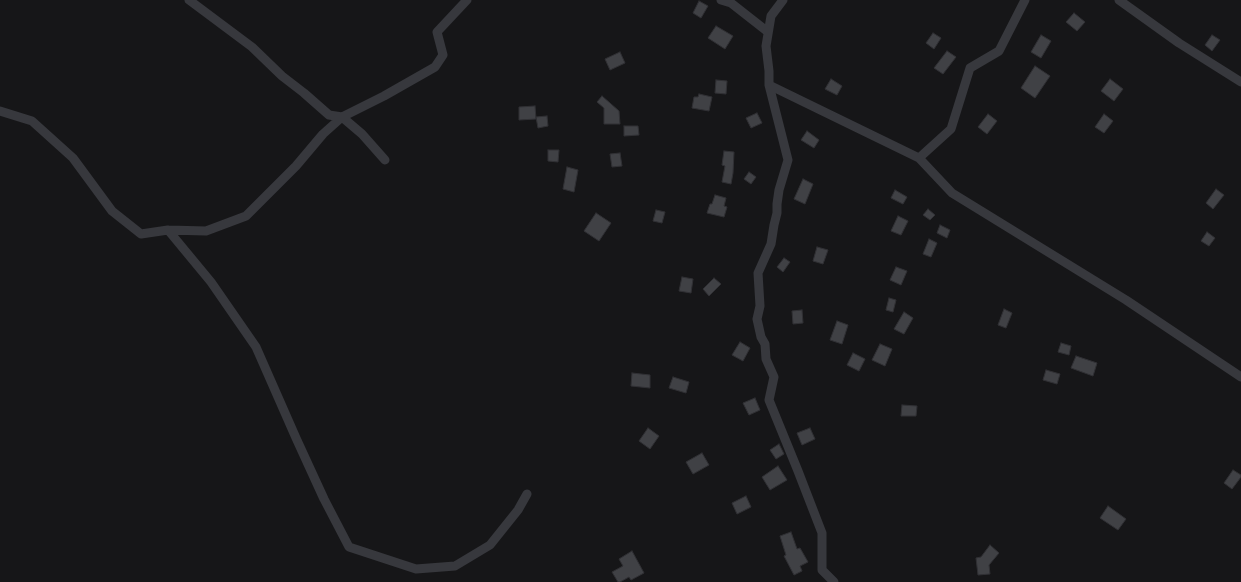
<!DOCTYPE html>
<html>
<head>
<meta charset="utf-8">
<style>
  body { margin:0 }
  canvas { display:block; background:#161618 }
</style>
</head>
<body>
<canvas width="1241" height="582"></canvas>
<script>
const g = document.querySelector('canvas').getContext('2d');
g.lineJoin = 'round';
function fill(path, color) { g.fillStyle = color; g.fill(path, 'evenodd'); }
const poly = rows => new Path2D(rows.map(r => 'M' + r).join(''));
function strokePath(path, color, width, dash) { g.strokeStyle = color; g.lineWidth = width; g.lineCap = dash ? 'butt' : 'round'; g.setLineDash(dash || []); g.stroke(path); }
const building = poly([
  [699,1,708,6,701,18,693,13,699,1],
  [1074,13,1085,22,1077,31,1066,22,1074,13],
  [716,26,733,36,725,49,708,38,716,26],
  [933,33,941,38,934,49,926,43,933,33],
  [1041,35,1051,41,1041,58,1031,52,1041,35],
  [1212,35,1220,40,1212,51,1205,45,1212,35],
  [947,51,956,57,943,74,934,68,947,51],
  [620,52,625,63,610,70,605,59,620,52],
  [1035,66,1050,76,1035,98,1021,88,1035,66],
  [831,79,842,86,837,95,825,89,831,79],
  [1110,79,1123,89,1114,101,1101,91,1110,79],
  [716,80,727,81,726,94,715,93,716,80],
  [699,94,712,97,709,111,692,108,694,97,698,97,699,94],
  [602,96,619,111,620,124,604,124,604,108,597,102,602,96],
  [535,106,536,119,519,120,519,107,535,106],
  [757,113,762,123,751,128,746,118,757,113],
  [988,114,997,121,987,134,978,127,988,114],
  [1104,114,1113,121,1104,133,1095,127,1104,114],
  [547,116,548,126,538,128,536,117,547,116],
  [624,126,638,126,639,135,624,136,624,126],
  [807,131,819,140,814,148,801,140,807,131],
  [548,150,559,150,558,162,548,161,548,150],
  [724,151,734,152,733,173,731,184,722,182,725,166,722,165,724,151],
  [620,153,622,166,612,167,610,154,620,153],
  [567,167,578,170,574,192,563,189,567,167],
  [749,172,756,177,751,184,744,179,749,172],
  [803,179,813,184,805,204,794,199,803,179],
  [1216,189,1224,195,1213,209,1206,203,1216,189],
  [895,190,907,197,903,204,891,198,895,190],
  [715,195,726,198,724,206,727,207,724,217,707,213,710,204,712,204,715,195],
  [928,209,935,215,930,220,923,215,928,209],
  [656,210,665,212,662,223,653,221,656,210],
  [596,213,611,223,599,241,584,231,596,213],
  [898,216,908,221,901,235,891,231,898,216],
  [940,225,950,230,947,238,937,233,940,225],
  [1207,232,1215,238,1209,246,1201,241,1207,232],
  [929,239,937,243,931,257,923,254,929,239],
  [817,247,828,250,823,264,813,261,817,247],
  [784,258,790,262,783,272,777,267,784,258],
  [896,267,907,271,901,285,890,280,896,267],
  [682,277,693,279,691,293,679,291,682,277],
  [714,278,721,284,709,296,703,289,714,278],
  [889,298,896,300,893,312,886,310,889,298],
  [1004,309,1012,313,1006,328,998,325,1004,309],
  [802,310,803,323,793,324,792,311,802,310],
  [904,312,913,318,904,334,894,329,904,312],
  [837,321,848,325,842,344,830,340,837,321],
  [740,342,750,348,743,361,732,355,740,342],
  [1061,343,1071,346,1069,355,1058,352,1061,343],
  [880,344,892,349,885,366,872,360,880,344],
  [853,353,865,359,859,371,847,365,853,353],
  [1076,356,1097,363,1093,376,1071,368,1076,356],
  [1046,370,1060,374,1057,384,1043,380,1046,370],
  [632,373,650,375,650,388,631,386,632,373],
  [673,377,689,382,686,393,669,388,673,377],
  [755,398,760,410,749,415,743,403,755,398],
  [902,405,917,406,916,416,901,416,902,405],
  [648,428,659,436,650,449,639,441,648,428],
  [810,428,815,439,802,445,797,433,810,428],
  [779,444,784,454,776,459,770,450,779,444],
  [702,453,709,465,693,474,686,462,702,453],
  [778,466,787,480,770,490,762,477,778,466],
  [1233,470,1241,475,1241,477,1232,489,1224,483,1233,470],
  [746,496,751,507,737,514,732,503,746,496],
  [1108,506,1126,519,1118,530,1100,518,1108,506],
  [791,532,797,549,800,548,808,562,800,566,802,571,794,575,784,556,786,555,780,536,791,532],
  [990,545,999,553,989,565,990,574,978,575,976,558,981,557,990,545],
  [632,551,644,573,631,580,629,577,620,582,618,582,612,572,623,566,619,559,632,551]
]);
const minor = poly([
  [189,0,252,47,282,76,304,93,329,115,342,117,362,134,385,160],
  [721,0,731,3,768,32],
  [783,0,771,16,766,46,769,71,769,85,788,160,779,190,777,204,777,213,774,225,771,244,758,273,760,306,757,319,761,337,765,344,766,359,774,377,769,400,798,471,822,533,822,570,834,582],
  [1119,0,1179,43,1241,82],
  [769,85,919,158,952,193,1126,300,1241,377],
  [0,111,32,121,73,158,112,211,141,234,168,230,206,231,246,216,296,166,323,134,342,117,384,96,435,67,443,55,437,32,467,0],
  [919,158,951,129,970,68,999,51,1025,0],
  [168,230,211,282,256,347,296,438,324,499,349,547,416,569,455,566,490,545,518,510,527,494]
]);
fill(building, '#404145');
strokePath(building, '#303034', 1);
strokePath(minor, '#37383d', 9);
</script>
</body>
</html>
